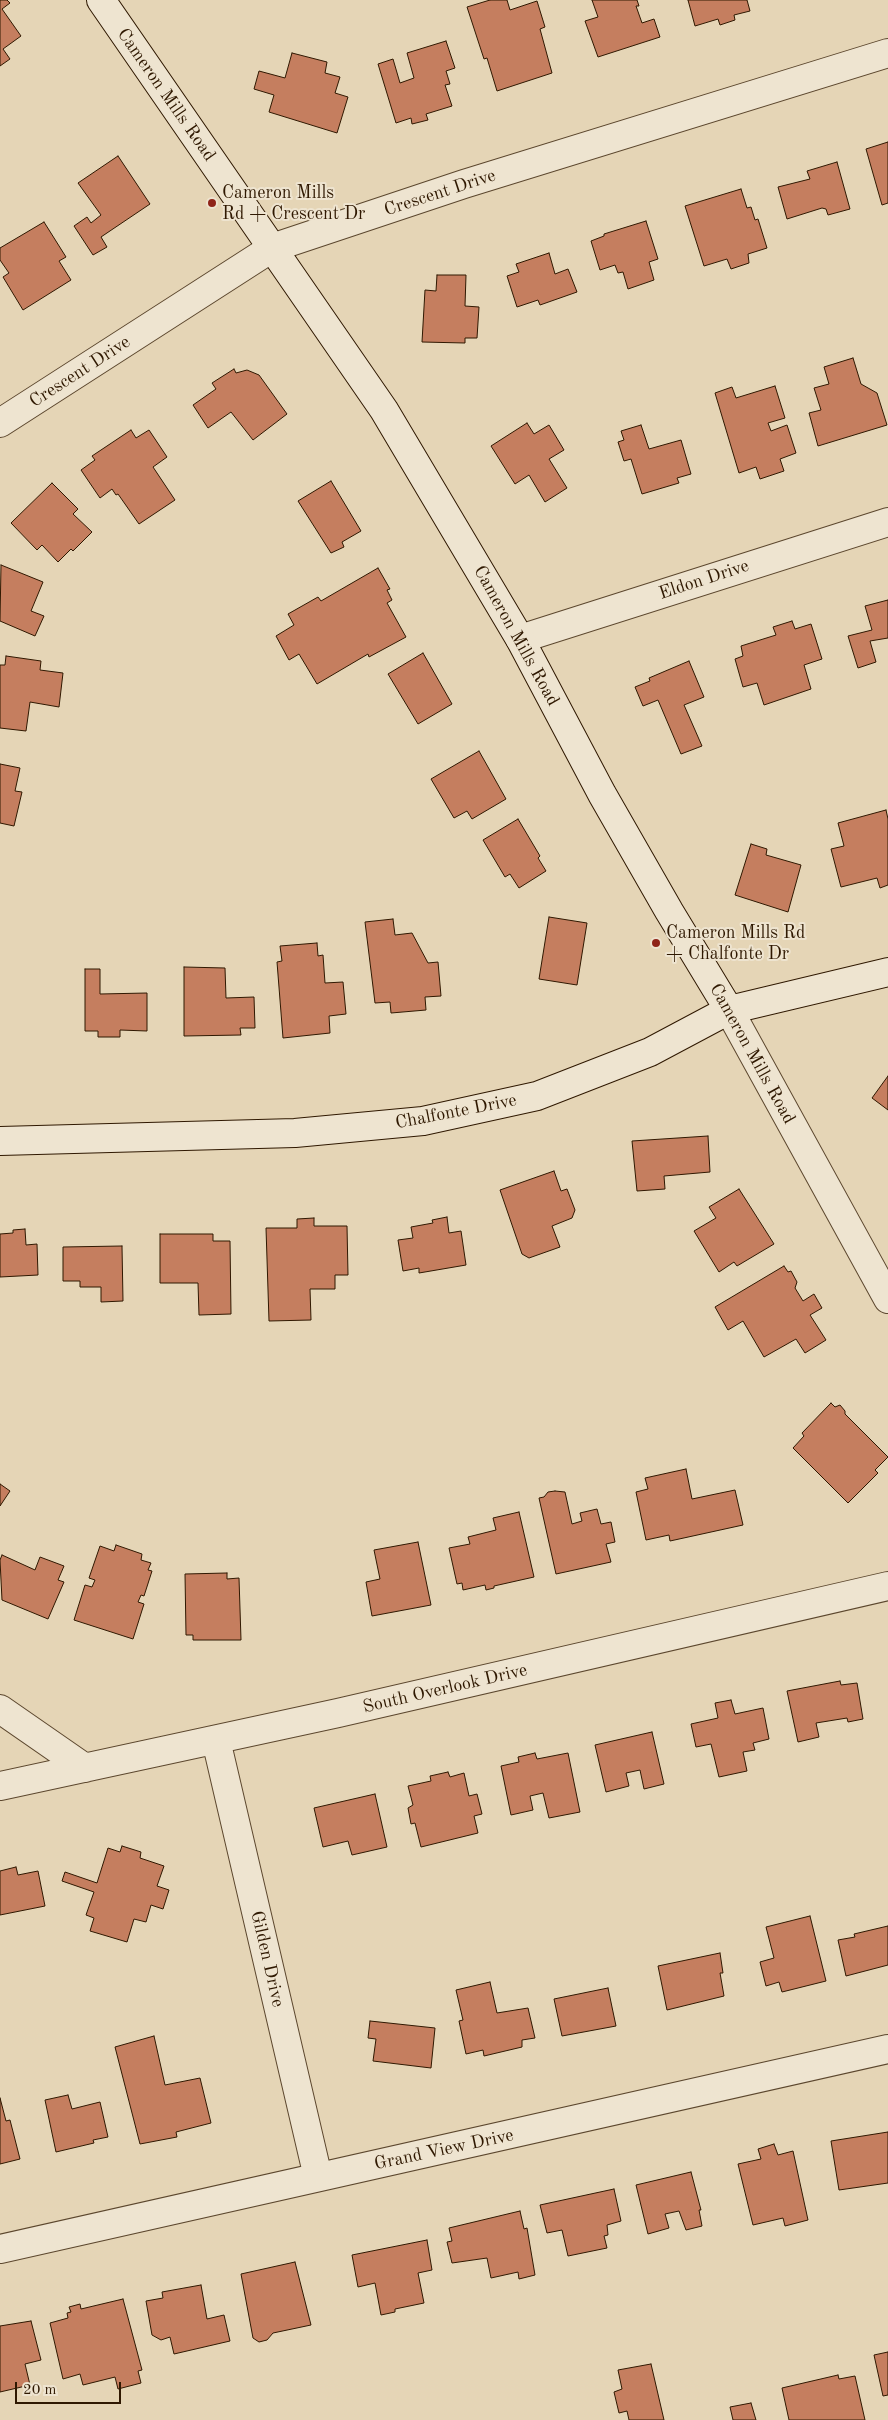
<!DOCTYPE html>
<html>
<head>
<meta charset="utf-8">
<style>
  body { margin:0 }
  #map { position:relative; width:888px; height:2420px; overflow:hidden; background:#e5d5b6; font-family:"Old Standard TT",serif }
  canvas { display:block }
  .scale { position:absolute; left:15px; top:2382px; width:106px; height:22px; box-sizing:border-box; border:2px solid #2f1801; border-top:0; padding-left:6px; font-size:15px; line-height:18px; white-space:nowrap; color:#2f1801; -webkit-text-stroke:4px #eee4d0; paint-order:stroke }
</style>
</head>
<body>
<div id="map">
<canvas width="888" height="2420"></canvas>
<div class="scale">20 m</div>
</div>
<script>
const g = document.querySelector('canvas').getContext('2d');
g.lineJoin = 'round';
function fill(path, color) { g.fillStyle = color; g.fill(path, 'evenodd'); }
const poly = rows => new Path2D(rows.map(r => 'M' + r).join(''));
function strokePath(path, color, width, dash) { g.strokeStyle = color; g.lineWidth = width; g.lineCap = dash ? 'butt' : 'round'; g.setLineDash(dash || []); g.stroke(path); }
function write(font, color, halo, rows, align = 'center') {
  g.font = font + ' "Old Standard TT",serif'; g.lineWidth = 4; g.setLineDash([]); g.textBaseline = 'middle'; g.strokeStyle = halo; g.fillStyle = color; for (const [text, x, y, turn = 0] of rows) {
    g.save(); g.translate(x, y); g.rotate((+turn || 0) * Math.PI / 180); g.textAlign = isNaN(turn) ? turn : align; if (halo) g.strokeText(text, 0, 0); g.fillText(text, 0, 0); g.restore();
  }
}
const building = poly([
  [0,0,7,0,10,3,2,9,21,36,3,49,10,59,0,66,0,0],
  [490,0,507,0,510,10,537,1,545,27,540,29,552,73,497,91,487,58,484,59,467,7,490,0],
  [592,0,637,0,639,6,636,6,642,23,654,19,660,37,598,57,585,21,598,17,592,0],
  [688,0,747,0,750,11,734,15,735,20,720,25,718,19,695,26,688,0],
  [446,41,455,68,446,71,450,84,445,85,452,106,426,114,428,120,412,124,411,118,396,123,378,64,393,59,400,83,414,78,407,53,446,41],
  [292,53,327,62,325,73,340,77,335,93,348,97,337,133,269,112,274,95,254,89,259,71,285,78,292,53],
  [888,142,888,203,882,205,866,149,888,142],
  [118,156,150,204,101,237,107,247,93,255,74,226,87,217,91,223,101,215,78,183,118,156],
  [837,162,850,209,828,215,826,209,822,208,787,219,778,187,810,179,807,171,837,162],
  [741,189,747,208,751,207,755,220,758,219,767,248,748,254,749,263,731,269,727,259,704,266,685,206,741,189],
  [646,221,658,259,649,262,654,280,628,289,623,272,618,273,615,265,600,270,591,241,604,236,604,234,646,221],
  [44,222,66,257,59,261,71,280,23,310,3,277,9,273,0,260,0,248,44,222],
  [549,253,555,274,568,269,577,292,540,305,538,300,517,307,507,276,519,272,516,264,549,253],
  [437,275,466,275,465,306,479,307,477,338,465,338,465,343,422,342,425,290,436,291,437,275],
  [853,358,861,384,877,393,887,425,818,446,809,413,821,410,814,388,829,384,824,367,853,358],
  [234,369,236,373,247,370,259,375,287,414,253,440,231,412,208,428,193,405,216,389,212,383,234,369],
  [775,386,785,418,768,423,771,431,787,425,796,453,780,459,784,471,760,479,756,467,739,473,715,393,732,387,736,398,775,386],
  [527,423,534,434,549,425,564,450,549,459,567,488,545,502,529,475,515,484,491,446,527,423],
  [641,425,649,449,681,440,691,474,677,478,679,483,642,494,631,459,624,461,618,442,624,440,621,431,641,425],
  [131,430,136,438,149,430,167,457,153,467,175,500,139,524,118,494,116,495,112,489,100,498,81,470,95,460,92,456,131,430],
  [331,481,361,531,342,542,344,547,331,553,298,501,331,481],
  [52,483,78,509,73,514,92,532,73,551,71,549,58,562,42,545,37,550,11,523,52,483],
  [1,565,43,582,31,611,44,616,35,636,0,621,1,565],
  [378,568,390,589,387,590,392,600,387,603,406,637,369,657,368,654,317,684,299,654,289,660,276,636,294,625,288,614,318,597,321,601,378,568],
  [888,600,888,638,870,641,876,662,858,668,848,636,872,630,865,606,888,600],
  [792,621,795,629,811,624,822,659,804,665,811,689,764,705,757,683,743,687,735,659,743,656,741,646,776,635,773,627,792,621],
  [423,653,452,704,418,724,388,674,423,653],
  [6,656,41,661,40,670,63,673,59,707,30,702,26,731,0,728,0,665,5,665,6,656],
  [689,661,704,697,684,705,702,746,681,754,658,700,643,706,635,687,650,681,649,678,689,661],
  [479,751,506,799,472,819,467,811,454,818,431,779,479,751],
  [0,764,20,768,15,791,22,792,14,826,0,823,0,764],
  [886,810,888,819,888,885,880,888,877,878,841,887,831,849,844,846,838,823,886,810],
  [518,819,540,856,538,858,546,871,519,888,510,874,505,877,483,840,518,819],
  [751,844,767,849,766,855,801,865,788,912,735,895,751,844],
  [549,917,587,923,577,985,539,979,549,917],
  [393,919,395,935,412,933,428,963,438,962,441,996,425,997,426,1010,391,1013,390,1002,375,1003,365,922,393,919],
  [317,943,318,956,323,955,325,983,343,982,346,1014,329,1016,330,1033,283,1038,277,962,282,961,280,946,317,943],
  [184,967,225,968,226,998,254,997,255,1028,240,1028,241,1035,184,1036,184,967],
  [85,969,100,969,100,994,147,993,147,1031,120,1030,120,1037,98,1037,98,1031,85,1031,85,969],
  [888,1076,888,1110,872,1098,888,1076],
  [708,1136,710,1172,664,1176,665,1189,637,1191,632,1141,708,1136],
  [554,1171,561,1191,567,1189,575,1210,572,1218,552,1226,560,1247,529,1258,522,1254,500,1190,554,1171],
  [739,1189,774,1244,737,1266,734,1262,719,1272,694,1231,716,1218,709,1207,739,1189],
  [447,1217,449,1233,461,1231,466,1265,419,1273,419,1268,403,1271,398,1240,413,1238,411,1227,433,1223,432,1220,447,1217],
  [314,1218,314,1226,347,1226,348,1275,335,1275,335,1289,310,1289,311,1320,269,1321,266,1228,297,1228,297,1219,314,1218],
  [25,1229,26,1245,37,1244,38,1275,0,1277,0,1234,13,1233,13,1230,25,1229],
  [160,1234,213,1234,213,1241,230,1241,231,1314,199,1315,198,1283,160,1283,160,1234],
  [122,1246,123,1301,101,1302,101,1287,80,1287,80,1281,63,1281,63,1247,122,1246],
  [784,1266,788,1272,791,1271,797,1282,795,1288,803,1301,814,1294,822,1308,810,1315,826,1340,805,1353,796,1339,764,1357,743,1321,728,1330,715,1307,784,1266],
  [831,1403,835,1407,840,1405,845,1411,845,1414,888,1457,875,1470,878,1473,848,1503,793,1448,804,1436,802,1433,831,1403],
  [686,1469,692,1499,735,1490,743,1525,670,1541,669,1535,646,1540,636,1492,648,1489,645,1478,686,1469],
  [0,1484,10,1491,0,1506,0,1484],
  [555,1491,565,1492,572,1524,582,1521,580,1513,597,1509,601,1524,611,1522,615,1542,606,1544,611,1562,556,1574,539,1498,544,1497,548,1492,555,1491],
  [519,1512,534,1577,494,1586,494,1588,486,1590,485,1585,463,1590,462,1583,457,1584,449,1548,470,1544,468,1537,496,1530,493,1518,519,1512],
  [418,1542,431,1605,372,1616,366,1582,380,1579,374,1550,418,1542],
  [116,1545,142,1554,141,1560,151,1563,148,1570,152,1571,144,1596,141,1595,138,1602,144,1604,133,1639,74,1620,85,1585,92,1587,95,1580,89,1578,100,1546,114,1551,116,1545],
  [2,1555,35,1570,40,1557,64,1566,58,1580,64,1582,48,1619,2,1600,0,1560,2,1555],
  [227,1573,227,1579,239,1578,241,1640,193,1640,193,1635,186,1635,185,1574,227,1573],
  [840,1681,841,1685,857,1683,863,1719,848,1722,847,1718,816,1723,819,1737,798,1742,787,1691,840,1681],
  [731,1700,735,1714,763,1708,769,1739,753,1743,755,1750,743,1752,747,1771,719,1777,711,1744,696,1747,691,1724,718,1718,715,1703,731,1700],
  [652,1732,664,1784,644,1789,640,1770,626,1773,629,1786,606,1792,595,1745,652,1732],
  [535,1753,537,1759,568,1753,580,1812,549,1818,543,1793,530,1796,533,1810,511,1815,501,1766,519,1762,518,1757,535,1753],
  [448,1772,450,1777,464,1773,469,1796,477,1794,482,1814,474,1816,478,1833,421,1847,415,1823,411,1824,408,1808,413,1805,408,1786,431,1781,430,1776,448,1772],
  [375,1794,387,1847,352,1855,348,1841,323,1847,314,1808,375,1794],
  [122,1846,141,1852,140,1858,164,1866,157,1886,169,1890,163,1909,151,1905,146,1922,134,1919,127,1942,90,1931,94,1918,86,1915,94,1892,62,1881,65,1872,97,1883,108,1848,120,1852,122,1846],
  [16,1867,18,1875,38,1871,45,1906,0,1915,0,1871,16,1867],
  [810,1916,826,1981,782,1992,779,1982,766,1986,760,1962,774,1958,766,1927,810,1916],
  [888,1926,888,1965,846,1976,838,1940,855,1937,854,1934,888,1926],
  [720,1953,723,1973,720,1973,724,1996,667,2010,658,1966,720,1953],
  [490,1982,497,2013,528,2008,535,2038,522,2040,522,2047,484,2056,483,2050,466,2054,459,2021,463,2020,456,1990,490,1982],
  [608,1988,616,2026,562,2036,554,1999,608,1988],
  [370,2021,435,2028,431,2068,373,2061,376,2039,368,2038,370,2021],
  [154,2036,165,2085,200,2078,211,2123,176,2132,177,2137,140,2144,115,2047,154,2036],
  [68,2095,72,2109,100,2102,108,2137,93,2140,94,2143,56,2152,45,2100,68,2095],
  [0,2098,6,2121,10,2120,20,2159,0,2164,0,2098],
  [888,2132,888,2183,839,2190,831,2141,888,2132],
  [774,2144,778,2155,793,2151,808,2220,785,2226,783,2218,753,2225,738,2164,761,2159,758,2149,774,2144],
  [691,2172,701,2210,699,2210,702,2226,686,2230,679,2211,665,2214,669,2228,648,2234,636,2185,691,2172],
  [614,2189,621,2221,607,2225,608,2235,604,2236,607,2248,568,2256,562,2230,547,2233,540,2205,614,2189],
  [520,2211,524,2229,527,2228,535,2275,519,2279,518,2272,491,2278,487,2258,452,2263,447,2242,452,2241,449,2228,520,2211],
  [427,2240,432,2270,418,2273,424,2303,395,2309,395,2312,381,2315,375,2283,358,2287,352,2255,427,2240],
  [295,2262,311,2325,273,2333,267,2340,259,2342,253,2338,241,2274,295,2262],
  [201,2285,207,2319,224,2315,230,2341,174,2354,170,2337,161,2340,152,2335,146,2301,163,2298,162,2292,201,2285],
  [123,2299,142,2370,138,2371,141,2383,118,2389,115,2377,83,2385,80,2374,63,2379,50,2323,68,2318,67,2313,71,2312,69,2307,80,2304,81,2309,123,2299],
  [31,2321,41,2360,25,2364,30,2385,0,2392,0,2326,31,2321],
  [888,2352,888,2395,883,2396,874,2355,888,2352],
  [651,2364,664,2420,629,2420,627,2411,619,2413,614,2392,622,2389,618,2370,651,2364],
  [838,2375,839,2379,855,2376,865,2420,789,2420,782,2388,838,2375],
  [751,2403,756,2420,733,2420,730,2407,751,2403]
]);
const street = poly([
  [0,423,272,248,464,184,888,53],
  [520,639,888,522],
  [729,1010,888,1299],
  [0,1709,85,1768],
  [216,1740,318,2177],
  [0,1786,338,1713,888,1586],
  [0,2249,888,2049]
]);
const secondary = poly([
  [101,0,384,410,520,639,602,794,669,911,729,1010],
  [0,1141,295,1133,423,1121,537,1096,650,1052,729,1010,888,972]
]);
const markers = [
  [212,203,5,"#8f2418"],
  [656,943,5,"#8f2418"]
];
const streetNames = [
  ["Cameron Mills Road",166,95,55],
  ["Crescent Drive",440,193,-18],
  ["Crescent Drive",80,372,-33],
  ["Eldon Drive",704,580,-18],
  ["Cameron Mills Road",516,636,61],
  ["Cameron Mills Road",752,1054,61],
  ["Chalfonte Drive",456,1112,-11],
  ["South Overlook Drive",445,1689,-13],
  ["Gilden Drive",267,1959,77],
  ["Grand View Drive",444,2150,-12]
];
const poiNames = [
  ["Cameron Mills",222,193],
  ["Rd + Crescent Dr",222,214],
  ["Cameron Mills Rd",666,933],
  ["+ Chalfonte Dr",666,954]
];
fill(building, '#c57e5f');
strokePath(building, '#2f1801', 1);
strokePath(street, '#5c472e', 30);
strokePath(secondary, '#2f1801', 30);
strokePath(street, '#eee4d0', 28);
strokePath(secondary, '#eee4d0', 28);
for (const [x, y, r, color] of markers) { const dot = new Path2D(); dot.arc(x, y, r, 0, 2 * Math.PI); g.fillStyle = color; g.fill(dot); strokePath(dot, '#eee4d0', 2); }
write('18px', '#2f1801', '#eee4d0', streetNames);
write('18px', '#2f1801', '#eee4d0', poiNames, 'left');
</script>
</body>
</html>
